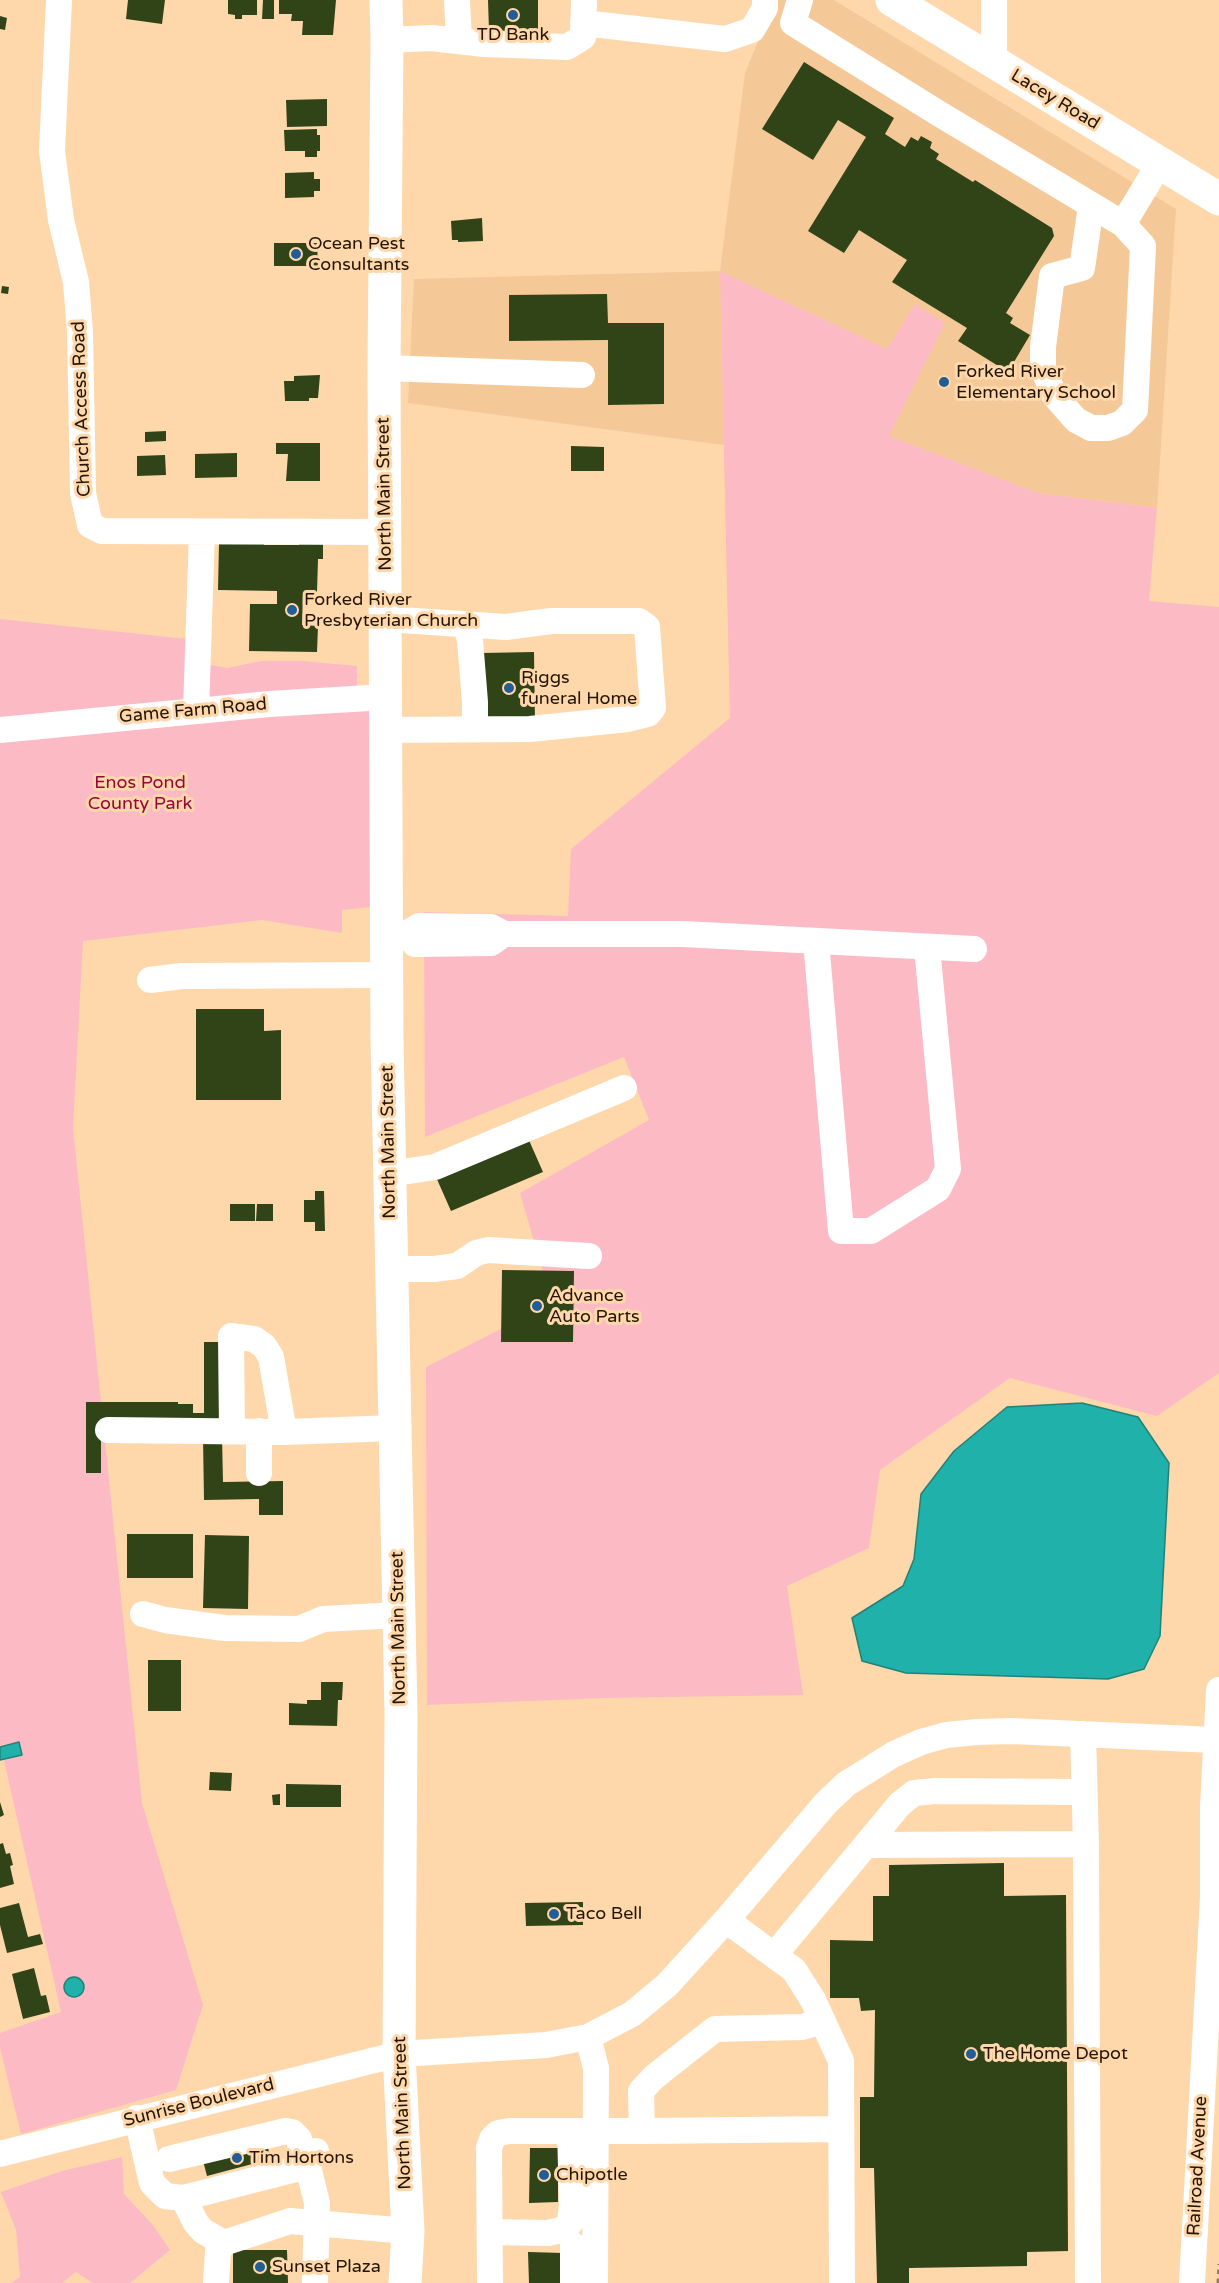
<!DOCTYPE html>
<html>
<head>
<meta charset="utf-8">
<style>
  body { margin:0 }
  canvas { display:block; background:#fed7ab }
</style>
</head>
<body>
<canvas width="1219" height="2283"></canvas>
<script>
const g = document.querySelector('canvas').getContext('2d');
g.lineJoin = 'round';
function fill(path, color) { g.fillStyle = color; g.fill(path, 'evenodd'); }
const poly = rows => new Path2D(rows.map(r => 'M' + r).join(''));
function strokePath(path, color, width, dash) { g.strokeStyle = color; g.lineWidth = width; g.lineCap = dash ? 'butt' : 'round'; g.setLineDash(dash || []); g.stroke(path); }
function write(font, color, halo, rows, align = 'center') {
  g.font = font + ' "Varela Round",sans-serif'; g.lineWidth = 6; g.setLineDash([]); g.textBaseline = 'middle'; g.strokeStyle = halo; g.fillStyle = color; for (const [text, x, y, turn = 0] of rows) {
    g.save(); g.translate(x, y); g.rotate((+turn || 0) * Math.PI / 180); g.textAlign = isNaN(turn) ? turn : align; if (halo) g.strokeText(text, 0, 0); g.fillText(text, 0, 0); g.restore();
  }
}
const built = poly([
  [775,0,834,0,1176,209,1157,508,1038,493,730,711,724,445,408,403,414,279,720,271,745,73]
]);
const green = poly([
  [720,271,887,349,915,304,945,323,889,436,1038,493,1157,508,1149,601,1219,607,1219,1373,1157,1416,1010,1378,880,1470,869,1548,787,1586,803,1695,605,1698,427,1705,426,1367,552,1303,520,1193,649,1120,624,1057,425,1137,424,912,568,916,571,849,730,718],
  [0,619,206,641,206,664,227,668,261,661,303,661,357,666,357,692,386,697,388,905,342,910,342,933,262,920,83,941,73,1128,142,1803,203,2005,176,2090,21,2134,0,2048,0,2033,61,2012,0,1743],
  [122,2157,124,2194,153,2225,170,2250,130,2283,93,2283,76,2272,62,2283,11,2283,20,2277,16,2230,1,2192,62,2171]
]);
const water = poly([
  [1082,1403,1138,1417,1169,1463,1160,1636,1144,1669,1108,1679,906,1673,862,1661,852,1618,903,1586,914,1559,921,1494,954,1451,1007,1407,1082,1403],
  [19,1742,22,1755,0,1760,0,1747,19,1742],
  '64 1987a10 10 0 1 1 20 0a10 10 0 1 1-20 0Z'
]);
const building = poly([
  [128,0,165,0,162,24,126,19],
  [228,0,257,0,257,15,242,15,242,19,235,19,235,15,228,14],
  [263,0,274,0,274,19,262,19],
  [279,0,336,0,333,35,302,35,303,21,291,21,292,14,279,14],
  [488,0,538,0,538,30,489,31],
  [0,16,7,18,5,30,0,29],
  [804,62,894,118,885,134,905,147,911,137,918,141,921,136,932,142,930,148,939,154,936,159,973,182,975,180,1052,228,1054,236,1006,313,1013,318,1010,323,1030,335,1008,372,958,341,967,328,892,282,907,260,859,230,844,253,808,231,866,137,838,120,813,160,762,129],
  [327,99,327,126,287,127,286,100],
  [317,129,317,135,320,135,320,151,317,151,317,157,305,157,305,151,285,151,284,130],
  [314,172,314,179,320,179,320,191,314,191,314,197,285,198,285,173],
  [482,218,483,241,458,242,458,240,452,240,451,221],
  [274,243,317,243,318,266,274,266],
  [2,286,9,287,8,294,1,293],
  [607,294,608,323,664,323,664,404,608,405,608,340,509,341,509,295],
  [320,375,318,398,309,398,309,401,285,401,284,381,294,381,294,376],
  [166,431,166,441,145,442,145,432],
  [276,443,320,443,320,481,286,481,288,454,276,454],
  [571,446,604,447,604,471,571,471],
  [237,453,237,477,195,478,195,454],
  [165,455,166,475,137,476,137,456],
  [264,540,264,545,299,545,299,540,323,540,323,559,318,559,317,592,303,592,302,625,318,626,317,652,249,651,250,604,277,604,277,591,218,590,219,544],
  [534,652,535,722,483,723,482,653],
  [196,1009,264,1009,264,1031,281,1030,281,1100,196,1100],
  [528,1138,543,1172,451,1211,436,1177],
  [315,1191,324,1191,325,1231,315,1231,315,1222,304,1222,304,1200,315,1200],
  [230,1204,255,1204,255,1221,230,1221],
  [257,1204,273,1204,273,1221,256,1221],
  [502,1270,574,1271,573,1342,501,1342],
  [204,1342,222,1342,221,1420,177,1418,177,1421,101,1421,101,1473,86,1473,86,1402,178,1402,178,1404,193,1404,193,1413,204,1413],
  [203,1437,222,1437,223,1482,283,1481,283,1515,259,1515,259,1499,204,1500],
  [127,1534,193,1534,193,1578,127,1578],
  [205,1535,249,1536,248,1609,203,1608],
  [148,1660,181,1660,181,1711,148,1711],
  [321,1682,343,1682,342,1700,338,1700,337,1726,289,1725,289,1703,307,1704,307,1700,321,1700],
  [210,1772,232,1773,231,1791,209,1790],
  [286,1784,341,1785,341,1807,286,1807],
  [280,1794,280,1805,273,1805,272,1795],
  [0,1802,4,1815,0,1817],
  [3,1843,6,1854,10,1853,13,1865,10,1866,14,1884,0,1888,0,1844],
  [1004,1863,1004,1896,1066,1895,1068,2251,1027,2252,1027,2266,909,2268,909,2283,877,2283,874,2168,860,2168,860,2097,874,2097,875,2010,861,2011,859,1998,830,1998,830,1940,873,1941,873,1896,889,1896,889,1865],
  [583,1902,583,1925,526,1926,525,1903],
  [19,1903,28,1937,40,1934,43,1944,7,1953,0,1925,0,1908],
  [34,1968,41,1996,46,1995,50,2012,23,2019,12,1974],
  [266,2141,271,2159,207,2176,202,2157],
  [530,2148,558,2148,558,2202,529,2203],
  [233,2250,287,2250,288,2283,233,2283],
  [528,2252,563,2253,563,2283,529,2283]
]);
const path = poly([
  [1218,2283,1219,2264]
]);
const minor = poly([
  [59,0,52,151,61,220,76,282,80,332,83,493,90,525,102,531,384,532],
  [457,0,459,41],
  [800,0,793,23,938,113,1123,224,1143,246,1135,410,1122,423,1108,428,1091,428,1076,420,1054,395,1043,368,1043,347,1052,276,1082,268,1091,206],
  [994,0,994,63],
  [583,23,725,39,752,30,765,8,765,0],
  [387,40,431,38,484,44,567,47,583,37,584,0],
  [1123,224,1160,163],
  [384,368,582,375],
  [386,619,506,627,551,621,639,621,647,627,653,708,648,714,628,719,530,729,386,730],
  [465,624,470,640,475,702,475,717,471,729],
  [196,711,202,532],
  [0,730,269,704,386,697],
  [387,934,406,934,419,926,491,927,504,934,491,943,415,944,406,934],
  [504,934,683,934,974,949],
  [816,941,841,1231,871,1231,938,1189,948,1169,927,947],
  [150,980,182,976,387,975],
  [389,1174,435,1167,624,1088],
  [391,1269,434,1269,457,1266,476,1253,488,1250,589,1256],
  [108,1430,284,1432,395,1428],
  [232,1431,231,1336,254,1339,264,1346,271,1357,284,1432],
  [259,1431,259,1473],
  [143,1614,165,1620,224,1628,299,1629,323,1619,399,1615],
  [1083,1734,1086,1844,1088,2283],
  [866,1845,1086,1844],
  [726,1920,794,1970,813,2000,841,2061,842,2283],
  [775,1954,900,1804,914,1793,936,1791,1083,1792],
  [823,2021,802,2027,715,2029,654,2077,641,2091,642,2131,841,2129],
  [588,2037,596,2068,595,2283],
  [137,2118,152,2183,165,2196,183,2198,308,2166,302,2157,299,2139,292,2132,286,2131,169,2159],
  [0,2154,399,2054,546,2045,588,2037,632,2014,667,1985,728,1918,826,1803,846,1784,894,1754,921,1742,946,1735,977,1732,1011,1731,1215,1740],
  [183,2198,196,2223,203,2231,224,2243],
  [490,2232,548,2233,565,2229,570,2223,572,2204,570,2131],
  [216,2283,218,2251,224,2243,290,2221,408,2231],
  [315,2283,317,2203,308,2166,316,2151],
  [490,2283,489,2148,492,2139,498,2133,510,2131,642,2131],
  [573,2283,573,2245],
  [1192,2283,1213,1897,1213,1807,1219,1690]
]);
const major = poly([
  [892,0,1219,199]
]);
const highway = poly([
  [386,0,387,40,384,368,387,1040,401,1714,399,2054,408,2231,405,2283]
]);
const markers = [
  [513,15,6,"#225e95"],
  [296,254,6,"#225e95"],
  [944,382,6,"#225e95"],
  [292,610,6,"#225e95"],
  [509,688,6,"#225e95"],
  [537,1306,6,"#225e95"],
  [554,1914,6,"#225e95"],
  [971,2054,6,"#225e95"],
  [237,2158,6,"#225e95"],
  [544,2175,6,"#225e95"],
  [260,2267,6,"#225e95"]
];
const poiNames = [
  ["TD Bank",513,35,"center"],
  ["Ocean Pest",308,244],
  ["Consultants",308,265],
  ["Forked River",956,372],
  ["Elementary School",956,393],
  ["Forked River",304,600],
  ["Presbyterian Church",304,621],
  ["Riggs",521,678],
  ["funeral Home",521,699],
  ["Advance",549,1296],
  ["Auto Parts",549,1317],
  ["Taco Bell",566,1914],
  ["The Home Depot",983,2054],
  ["Tim Hortons",249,2158],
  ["Chipotle",556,2175],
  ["Sunset Plaza",272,2267]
];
const streetNames = [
  ["Lacey Road",1055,100,31],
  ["Church Access Road",82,409,-92],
  ["North Main Street",385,494,-91],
  ["Game Farm Road",193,711,-5],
  ["North Main Street",389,1142,-91],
  ["North Main Street",399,1628,-91],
  ["Sunrise Boulevard",199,2103,-14],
  ["North Main Street",403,2113,-92],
  ["Railroad Avenue",1198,2166,-87]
];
const parkNames = [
  ["Enos Pond",140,783],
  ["County Park",140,804]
];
fill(built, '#f5c997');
fill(green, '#fcbbc4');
fill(water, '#20b1aa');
strokePath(water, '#218278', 1.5);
fill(building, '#304418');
strokePath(path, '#93785a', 3, [4.5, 4.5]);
strokePath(minor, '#fff', 26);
strokePath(major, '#fff', 33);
strokePath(highway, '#fff', 33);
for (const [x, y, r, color] of markers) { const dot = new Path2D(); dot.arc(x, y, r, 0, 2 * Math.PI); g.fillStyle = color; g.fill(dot); strokePath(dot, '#fed7ab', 2); }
write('18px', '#231505', '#fed7ab', poiNames, 'left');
write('18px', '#231505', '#fed7ab', streetNames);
write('18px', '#98043c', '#fed7ab', parkNames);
</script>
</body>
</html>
